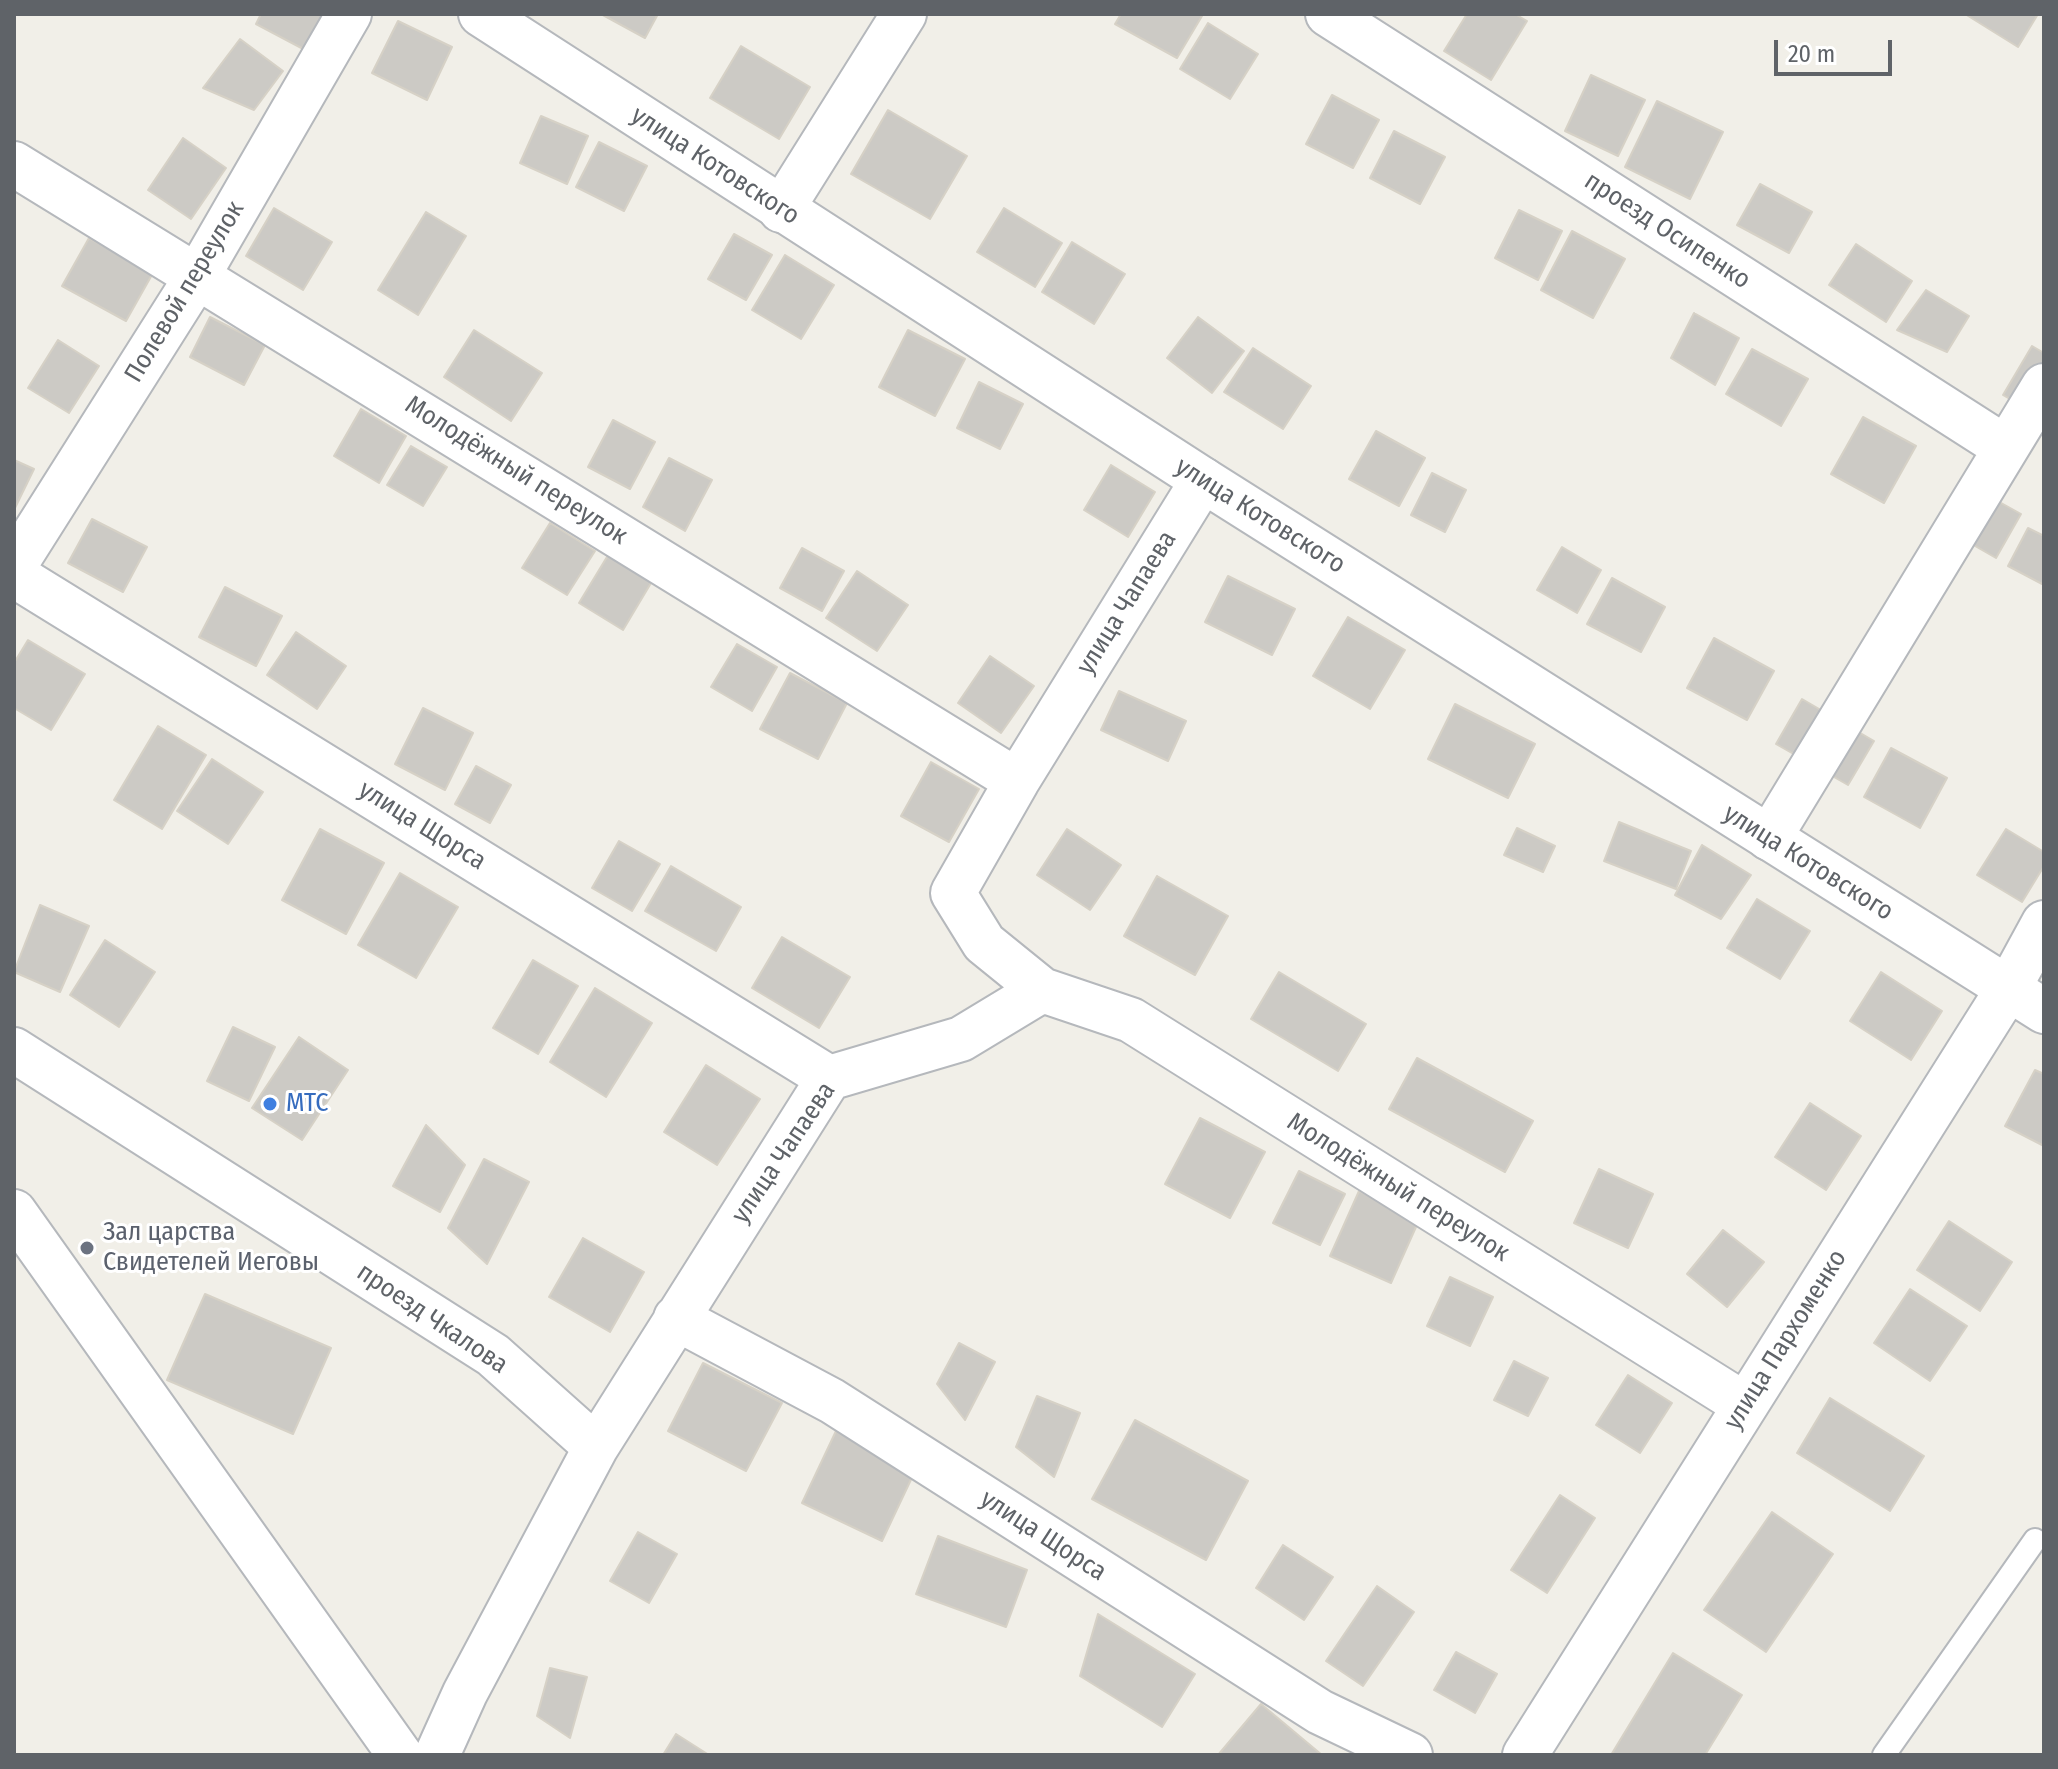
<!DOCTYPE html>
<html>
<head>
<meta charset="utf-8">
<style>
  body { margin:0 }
  #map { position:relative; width:2058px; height:1769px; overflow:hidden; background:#f1efe8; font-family:"Fira Sans Condensed",sans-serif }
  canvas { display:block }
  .frame { position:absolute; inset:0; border:16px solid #5f6368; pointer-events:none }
  .scale { position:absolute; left:1774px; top:40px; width:118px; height:36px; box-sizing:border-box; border:4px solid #5f6368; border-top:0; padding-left:10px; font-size:24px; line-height:28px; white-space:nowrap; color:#5f6368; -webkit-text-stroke:6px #fff; paint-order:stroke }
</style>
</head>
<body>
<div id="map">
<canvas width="2058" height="1769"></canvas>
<div class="frame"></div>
<div class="scale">20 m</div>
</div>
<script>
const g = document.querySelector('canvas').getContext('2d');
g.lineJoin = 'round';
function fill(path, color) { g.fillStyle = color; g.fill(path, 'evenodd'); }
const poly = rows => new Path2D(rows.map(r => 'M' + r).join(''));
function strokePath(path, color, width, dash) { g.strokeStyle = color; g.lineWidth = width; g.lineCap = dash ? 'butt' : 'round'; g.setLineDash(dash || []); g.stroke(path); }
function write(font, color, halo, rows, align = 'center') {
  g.font = font + ' "Fira Sans Condensed",sans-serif'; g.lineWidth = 6; g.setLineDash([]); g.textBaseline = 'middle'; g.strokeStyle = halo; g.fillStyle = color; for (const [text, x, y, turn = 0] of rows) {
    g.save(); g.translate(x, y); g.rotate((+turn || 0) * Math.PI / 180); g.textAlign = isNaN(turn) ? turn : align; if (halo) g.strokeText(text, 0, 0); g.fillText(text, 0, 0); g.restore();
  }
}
const building = poly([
  [261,14,326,14,307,51,256,24,261,14],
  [601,14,658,14,645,38,601,14],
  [1121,14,1198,14,1202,16,1177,58,1115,24,1121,14],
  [1467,14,1515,14,1527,21,1491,80,1444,51,1467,14],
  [1965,14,2038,14,2018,47,1965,14],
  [398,21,452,47,427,100,372,73,398,21],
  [1208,23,1258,54,1230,99,1180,69,1208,23],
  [240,39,283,71,254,110,203,88,240,39],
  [741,46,810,87,779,139,710,98,741,46],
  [1591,75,1645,100,1618,156,1565,131,1591,75],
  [1332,95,1379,120,1353,168,1306,144,1332,95],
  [1657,101,1723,132,1690,199,1625,167,1657,101],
  [888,110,967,156,930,219,851,174,888,110],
  [541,116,588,136,567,184,520,163,541,116],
  [1394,131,1445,157,1420,204,1370,178,1394,131],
  [183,138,226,168,191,219,148,190,183,138],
  [599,142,647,166,624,211,576,187,599,142],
  [1760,184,1812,212,1789,253,1737,225,1760,184],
  [274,208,332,242,303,290,246,256,274,208],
  [1004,208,1062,243,1035,287,977,252,1004,208],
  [1519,210,1562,231,1538,280,1495,258,1519,210],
  [426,212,466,236,418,315,378,290,426,212],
  [1572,231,1625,259,1593,318,1541,290,1572,231],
  [734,234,772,255,746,300,708,279,734,234],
  [89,238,153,273,126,321,62,286,89,238],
  [1072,242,1125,274,1094,324,1042,292,1072,242],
  [1856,244,1912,281,1886,322,1829,285,1856,244],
  [785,255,834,285,801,339,752,310,785,255],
  [1926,290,1969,316,1947,352,1897,330,1926,290],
  [1694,313,1739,338,1715,385,1671,358,1694,313],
  [210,317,265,345,244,385,190,357,210,317],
  [1198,317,1244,351,1212,393,1167,358,1198,317],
  [474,330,542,373,511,421,444,377,474,330],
  [908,330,965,359,935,416,879,387,908,330],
  [58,340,99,366,69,413,28,388,58,340],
  [2032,346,2044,353,2044,419,2003,395,2032,346],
  [1253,348,1311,386,1283,429,1224,392,1253,348],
  [1752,349,1808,379,1781,426,1726,394,1752,349],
  [979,382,1023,404,1000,449,957,428,979,382],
  [361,409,406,436,379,483,334,456,361,409],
  [1863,417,1916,446,1884,503,1831,474,1863,417],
  [613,420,655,442,630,489,588,467,613,420],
  [1376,431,1425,458,1399,506,1349,479,1376,431],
  [411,446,447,467,423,506,387,485,411,446],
  [669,458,712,480,685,531,643,507,669,458],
  [14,460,34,469,14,510,14,460],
  [1111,465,1155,492,1128,537,1084,510,1111,465],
  [1432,473,1466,490,1445,532,1411,515,1432,473],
  [1967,484,2021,514,1996,558,1942,527,1967,484],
  [92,519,147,547,123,592,68,563,92,519],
  [550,523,595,551,567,595,522,568,550,523],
  [2028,528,2044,536,2044,585,2008,566,2028,528],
  [1562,547,1601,570,1577,613,1537,590,1562,547],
  [802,548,844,571,822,611,780,588,802,548],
  [610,552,654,578,623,630,579,603,610,552],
  [857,571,908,605,877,651,826,618,857,571],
  [1228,576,1295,609,1272,655,1205,622,1228,576],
  [1612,578,1665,607,1641,652,1587,624,1612,578],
  [225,587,282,616,256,666,199,637,225,587],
  [1348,617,1405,650,1370,709,1313,676,1348,617],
  [296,632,346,666,317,709,267,675,296,632],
  [1714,638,1774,671,1747,720,1687,688,1714,638],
  [28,640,85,674,51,730,14,708,14,663,28,640],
  [737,644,777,667,752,711,711,687,737,644],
  [990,656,1034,686,1001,733,958,703,990,656],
  [790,673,847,703,818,759,760,729,790,673],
  [1119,691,1186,721,1168,761,1101,730,1119,691],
  [1802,699,1874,741,1848,785,1776,744,1802,699],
  [1455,704,1535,744,1508,798,1428,759,1455,704],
  [423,708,473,733,445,790,395,764,423,708],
  [158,726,206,755,162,829,114,800,158,726],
  [1891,748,1947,778,1920,828,1864,797,1891,748],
  [212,759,263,792,228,844,177,811,212,759],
  [931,762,979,789,949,842,901,816,931,762],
  [476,766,511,785,490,823,455,804,476,766],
  [1619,822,1691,851,1676,889,1604,861,1619,822],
  [1517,828,1555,846,1543,872,1504,855,1517,828],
  [320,829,384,863,346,934,282,900,320,829],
  [1067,829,1121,865,1090,910,1037,875,1067,829],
  [2006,829,2044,852,2044,866,2022,902,1977,875,2006,829],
  [619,841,660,864,632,911,592,888,619,841],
  [1702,845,1751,875,1721,919,1675,895,1702,845],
  [671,866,741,907,716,951,645,911,671,866],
  [400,873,458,907,416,978,358,945,400,873],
  [1157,876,1228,916,1195,975,1124,936,1157,876],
  [1757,899,1810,931,1780,979,1727,948,1757,899],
  [40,905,89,926,60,992,14,972,40,905],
  [782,937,850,977,819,1028,752,988,782,937],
  [105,940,155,972,119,1027,70,995,105,940],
  [533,960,578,986,538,1054,493,1028,533,960],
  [1279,972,1366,1024,1338,1071,1251,1019,1279,972],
  [1881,972,1942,1011,1911,1060,1850,1021,1881,972],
  [595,988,652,1023,606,1097,550,1062,595,988],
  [233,1027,275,1047,249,1101,207,1081,233,1027],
  [299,1037,348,1070,302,1140,252,1108,299,1037],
  [1417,1058,1533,1121,1505,1172,1389,1109,1417,1058],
  [706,1065,760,1099,717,1165,664,1132,706,1065],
  [2035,1070,2044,1074,2044,1146,2005,1126,2035,1070],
  [1810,1103,1861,1136,1826,1190,1775,1157,1810,1103],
  [1200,1118,1265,1152,1230,1218,1165,1184,1200,1118],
  [426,1125,465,1165,440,1212,393,1186,426,1125],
  [484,1159,529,1182,487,1264,448,1228,484,1159],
  [1599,1169,1653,1194,1628,1248,1574,1223,1599,1169],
  [1299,1171,1345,1194,1320,1245,1273,1223,1299,1171],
  [1359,1191,1420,1218,1391,1283,1330,1256,1359,1191],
  [1949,1221,2012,1262,1980,1311,1917,1270,1949,1221],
  [1723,1230,1764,1262,1727,1307,1687,1274,1723,1230],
  [583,1238,644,1272,610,1332,549,1297,583,1238],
  [1450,1277,1493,1297,1470,1346,1427,1326,1450,1277],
  [1910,1289,1967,1326,1930,1381,1874,1343,1910,1289],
  [205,1294,331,1348,293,1434,167,1380,205,1294],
  [959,1343,995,1362,965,1420,937,1384,959,1343],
  [1514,1361,1548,1378,1528,1416,1494,1400,1514,1361],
  [703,1363,782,1403,746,1471,668,1431,703,1363],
  [1628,1375,1672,1403,1640,1453,1596,1425,1628,1375],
  [1037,1396,1080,1413,1054,1477,1016,1447,1037,1396],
  [1830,1398,1924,1456,1890,1511,1797,1453,1830,1398],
  [1135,1420,1248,1481,1206,1560,1092,1499,1135,1420],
  [836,1431,916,1469,882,1541,802,1503,836,1431],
  [1560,1495,1595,1518,1547,1593,1511,1570,1560,1495],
  [1772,1512,1833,1554,1766,1652,1704,1610,1772,1512],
  [638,1532,677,1554,649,1603,610,1581,638,1532],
  [938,1536,1027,1570,1006,1627,916,1594,938,1536],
  [1283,1545,1333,1577,1304,1620,1256,1588,1283,1545],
  [1377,1586,1414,1612,1363,1686,1326,1661,1377,1586],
  [1098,1614,1195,1674,1162,1727,1080,1676,1098,1614],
  [1456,1652,1497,1674,1475,1713,1434,1690,1456,1652],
  [1673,1653,1742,1695,1705,1755,1611,1755,1673,1653],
  [550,1668,587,1677,570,1738,537,1716,550,1668],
  [1261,1704,1322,1755,1218,1755,1261,1704],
  [676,1734,709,1755,663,1755,676,1734]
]);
const service = poly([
  [1884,1755,2035,1540]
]);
const minor = poly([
  [1328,14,2006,448],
  [14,164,1017,781],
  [781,210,904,14],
  [14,566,198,275,349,14],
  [14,575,829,1078],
  [1769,838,2044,386],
  [1042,990,1131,1020,1745,1405],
  [14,1050,493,1355,596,1447],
  [14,1212,400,1755],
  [676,1318,832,1401,1320,1712,1410,1755],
  [437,1755,465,1693,596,1447,829,1078,961,1039,1042,990,984,943,953,893,1017,781,1203,480],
  [1525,1755,2008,989,2044,923]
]);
const tertiary = poly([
  [481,14,1203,480,2044,1011]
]);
const markers = [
  [270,1104,8,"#3f7fe0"],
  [87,1248,8,"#6b7280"]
];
const streetNames = [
  ["улица Котовского",715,166,33],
  ["проезд Осипенко",1667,231,33],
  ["Полевой переулок",185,292,-59],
  ["Молодёжный переулок",516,471,32],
  ["улица Котовского",1260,516,32],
  ["улица Чапаева",1127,603,-58],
  ["улица Щорса",422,826,32],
  ["улица Котовского",1808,863,32],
  ["улица Чапаева",784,1153,-56],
  ["Молодёжный переулок",1398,1188,32],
  ["проезд Чкалова",432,1319,34],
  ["улица Пархоменко",1786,1340,-58],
  ["улица Щорса",1043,1536,33]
];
const shopNames = [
  ["МТС",286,1104]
];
const worshipNames = [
  ["Зал царства",103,1233],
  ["Свидетелей Иеговы",103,1263]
];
fill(building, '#cccac5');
strokePath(building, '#d6d1c6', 2);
strokePath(service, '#b5b8bc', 26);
strokePath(minor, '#b5b8bc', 48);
strokePath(tertiary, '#b5b8bc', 48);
strokePath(service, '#fff', 22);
strokePath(minor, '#fff', 44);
strokePath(tertiary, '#fff', 44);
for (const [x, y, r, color] of markers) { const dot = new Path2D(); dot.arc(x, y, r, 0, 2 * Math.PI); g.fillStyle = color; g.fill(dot); strokePath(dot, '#fff', 3); }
write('26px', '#5f6368', '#fff', streetNames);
write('26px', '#366cbe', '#fff', shopNames, 'left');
write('26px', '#5b616d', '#fff', worshipNames, 'left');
</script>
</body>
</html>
